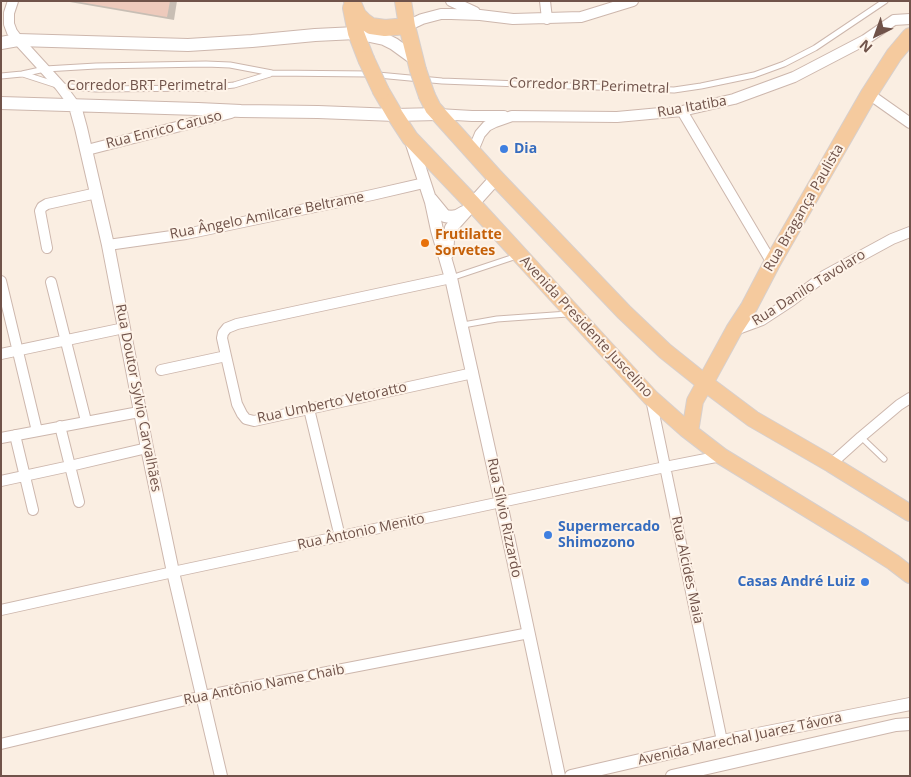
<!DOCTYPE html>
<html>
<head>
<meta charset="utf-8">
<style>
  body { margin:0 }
  #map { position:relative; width:911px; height:777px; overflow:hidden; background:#faeee2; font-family:"Open Sans",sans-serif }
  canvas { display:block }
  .frame { position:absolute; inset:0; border:2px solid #70534a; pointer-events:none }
  .north { position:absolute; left:851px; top:10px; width:50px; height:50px; -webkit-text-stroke:4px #fef3e8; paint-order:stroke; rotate:222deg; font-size:14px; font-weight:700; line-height:20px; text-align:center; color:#70534a }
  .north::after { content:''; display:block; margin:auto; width:18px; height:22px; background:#70534a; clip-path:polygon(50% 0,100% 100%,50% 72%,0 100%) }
</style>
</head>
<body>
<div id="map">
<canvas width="911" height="777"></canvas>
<div class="frame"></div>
<div class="north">N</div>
</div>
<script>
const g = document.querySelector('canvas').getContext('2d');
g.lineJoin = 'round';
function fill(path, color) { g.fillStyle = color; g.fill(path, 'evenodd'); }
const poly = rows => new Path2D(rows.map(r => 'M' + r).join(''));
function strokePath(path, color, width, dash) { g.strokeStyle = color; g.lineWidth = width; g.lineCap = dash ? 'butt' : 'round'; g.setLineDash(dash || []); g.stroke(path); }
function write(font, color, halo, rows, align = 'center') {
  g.font = font + ' "Open Sans",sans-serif'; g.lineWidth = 4; g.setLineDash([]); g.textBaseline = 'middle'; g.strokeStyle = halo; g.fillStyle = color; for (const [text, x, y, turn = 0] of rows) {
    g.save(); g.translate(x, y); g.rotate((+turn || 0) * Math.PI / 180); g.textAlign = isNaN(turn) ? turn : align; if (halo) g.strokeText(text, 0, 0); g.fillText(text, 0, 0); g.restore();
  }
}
const shadow = poly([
  [64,1,177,1,174,20]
]);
const building = poly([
  [80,1,170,1,167,17,80,2]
]);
const service = poly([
  [23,74,60,86,96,89,207,88,234,85,270,74],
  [378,75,442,81,674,90,701,86,754,75,784,64,815,48,885,1],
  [1,76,22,74,45,69,96,66,206,64,230,65,272,73,369,74],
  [451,278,517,256],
  [463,325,497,319,568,314],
  [861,437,884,459]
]);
const minor = poly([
  [13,1,9,13,9,24,12,32,18,40,60,86,75,106],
  [451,1,475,12],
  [545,1,547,19],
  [407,26,422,19,441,14,451,14,480,15,513,19,581,17,633,1],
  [869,94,910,123],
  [682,111,772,263],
  [438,114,472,116,504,116],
  [87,150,231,113],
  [472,153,480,134,487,126,495,122,512,116,617,117,682,111,734,99,794,77,865,40,894,20,910,19],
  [108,245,186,234,372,195,424,183],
  [47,248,40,211,42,207,47,204,97,193],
  [451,278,237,324,227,328,223,333,222,338,226,356,237,404,242,414,246,419,254,421,473,373],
  [1,281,37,431],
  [51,282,86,421],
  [735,330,762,320,791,301,824,276,892,239,910,232],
  [1,354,124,328],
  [161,370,226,356],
  [651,399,722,741],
  [309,409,340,537],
  [60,426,79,502],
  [15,435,33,510],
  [1,438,139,412],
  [831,464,861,437,899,405,910,398],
  [1,481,70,466,147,448],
  [1,610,173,572,665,467,721,456],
  [1,744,203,696,529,633]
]);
const tertiary = poly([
  [1,43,18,40,188,45,252,41,315,35,356,33,384,39,394,44,416,60],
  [1,103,198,109,241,111,318,112,395,115,438,114],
  [75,106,81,128,108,245,147,448,173,572,221,776],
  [411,141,431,202,437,230,451,278,501,503,559,776],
  [431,199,445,216,451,217,457,216,464,212],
  [447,254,448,240,451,228,496,178],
  [571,776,722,741,910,704],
  [672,776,896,725,910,724]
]);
const primary = poly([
  [352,1,358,15,364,21,371,26,385,28,407,26],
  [403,1,407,26,418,70],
  [351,8,356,33,366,59],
  [381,91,395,115,410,138,473,204,651,398,686,429,721,456,860,541,893,562,910,575],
  [427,96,433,108,496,178,624,312,665,351,705,383,753,419,831,464,910,513],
  [690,432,695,401,705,383,734,330,749,307,772,263,869,94,894,55,910,36]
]);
const primaryBridge = poly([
  [366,59,381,91],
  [418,70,427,96]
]);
const markers = [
  [504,149,5,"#3f7fe0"],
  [425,243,5,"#e8710a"],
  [548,535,5,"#3f7fe0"],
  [865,582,5,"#3f7fe0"]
];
const streetNames = [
  ["Corredor BRT Perimetral",147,86],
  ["Corredor BRT Perimetral",589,86,2],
  ["Rua Itatiba",692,107,-10],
  ["Rua Enrico Caruso",164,130,-14],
  ["Rua Bragança Paulista",804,208,-60],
  ["Rua Ângelo Amilcare Beltrame",267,216,-11],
  ["Rua Danilo Tavolaro",809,288,-32],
  ["Avenida Presidente Juscelino",586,327,47],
  ["Rua Doutor Sylvio Carvalhães",138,398,79],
  ["Rua Umberto Vetoratto",332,403,-12],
  ["Rua Sílvio Rizzardo",504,518,78],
  ["Rua Ântonio Menito",361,532,-12],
  ["Rua Alcides Maia",687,570,78],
  ["Rua Antônio Name Chaib",264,685,-11],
  ["Avenida Marechal Juarez Távora",740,739,-12]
];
const shopNames = [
  ["Dia",514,149],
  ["Supermercado",558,527],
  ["Shimozono",558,543],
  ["Casas André Luiz",855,582,"right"]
];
const foodNames = [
  ["Frutilatte",435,235],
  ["Sorvetes",435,251]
];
fill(shadow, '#0003');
fill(building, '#eecabc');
strokePath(service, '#cdb7ad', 7);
strokePath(minor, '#cdb7ad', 12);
strokePath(tertiary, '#cdb7ad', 14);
strokePath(primary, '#d7cfcc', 18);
strokePath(service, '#fff', 5);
strokePath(minor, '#fff', 10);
strokePath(tertiary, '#fff', 12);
strokePath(primary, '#f5ca9e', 16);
strokePath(primaryBridge, '#d7cfcc', 18, []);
strokePath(primaryBridge, '#f5ca9e', 16);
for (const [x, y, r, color] of markers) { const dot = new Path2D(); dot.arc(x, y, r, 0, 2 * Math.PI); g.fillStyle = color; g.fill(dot); strokePath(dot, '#fef3e8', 2); }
write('14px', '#70534a', '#fef3e8', streetNames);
write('bold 14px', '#366cbe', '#fef3e8', shopNames, 'left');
write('bold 14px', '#c56008', '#fef3e8', foodNames, 'left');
</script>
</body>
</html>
